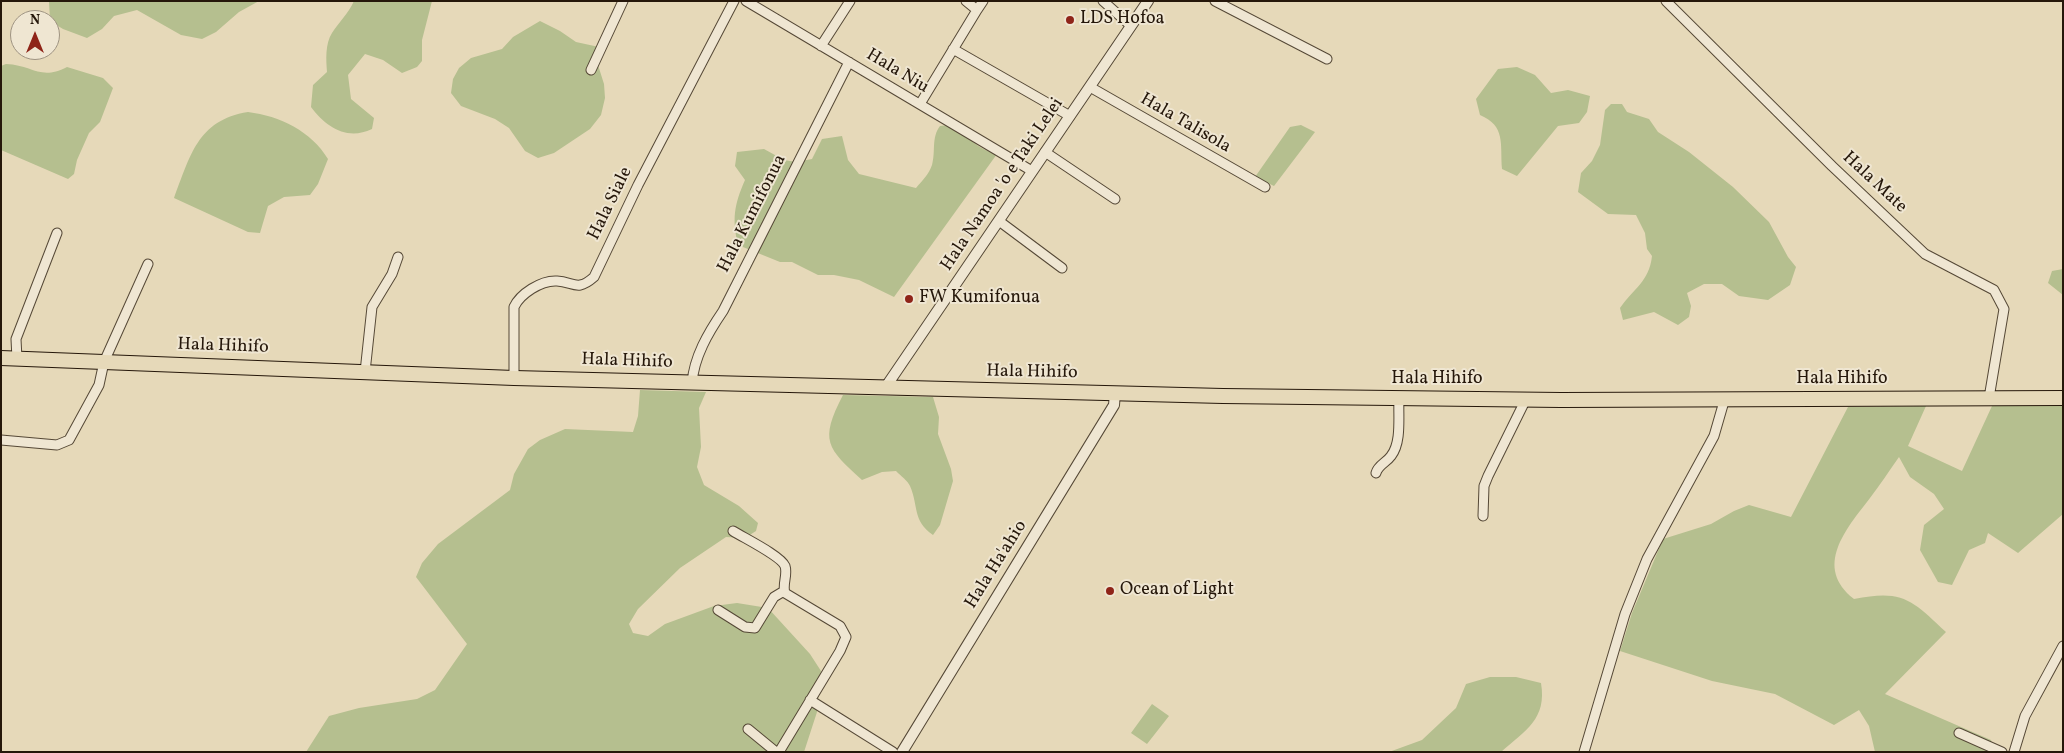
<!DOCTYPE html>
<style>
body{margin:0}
#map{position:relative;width:2064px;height:753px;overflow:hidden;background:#e6d9b9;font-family:Vollkorn,serif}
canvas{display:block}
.frame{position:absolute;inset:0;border:2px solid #25170a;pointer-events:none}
.north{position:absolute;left:10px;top:10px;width:50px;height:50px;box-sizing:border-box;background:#efe6d2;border:1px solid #9e9382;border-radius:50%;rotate:0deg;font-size:14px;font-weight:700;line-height:20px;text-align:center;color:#25170a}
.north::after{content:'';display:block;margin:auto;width:18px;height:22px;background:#8f2418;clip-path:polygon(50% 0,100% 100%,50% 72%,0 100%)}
</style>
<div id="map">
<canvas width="2064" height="753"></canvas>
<div class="frame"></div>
<div class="north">N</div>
</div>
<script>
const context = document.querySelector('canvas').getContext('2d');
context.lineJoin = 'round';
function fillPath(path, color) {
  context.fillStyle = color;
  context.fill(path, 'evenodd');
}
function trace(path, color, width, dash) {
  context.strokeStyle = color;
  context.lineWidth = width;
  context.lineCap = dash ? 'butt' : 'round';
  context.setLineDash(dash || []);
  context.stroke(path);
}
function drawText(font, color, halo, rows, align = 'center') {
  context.font = font + ' Vollkorn,serif';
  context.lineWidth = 4;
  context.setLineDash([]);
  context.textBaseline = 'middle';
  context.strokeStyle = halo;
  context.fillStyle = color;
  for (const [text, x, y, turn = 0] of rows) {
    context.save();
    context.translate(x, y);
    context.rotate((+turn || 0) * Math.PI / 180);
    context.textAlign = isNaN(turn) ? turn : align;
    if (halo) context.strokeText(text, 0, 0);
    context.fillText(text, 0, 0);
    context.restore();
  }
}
fillPath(new Path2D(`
 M49,1h210l-20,11 -23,20 -14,7 -21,-4 -44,-25 -23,6 -12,13 -15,9 -24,-9 -13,-8z
 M354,1h78l-10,39v21l-5,6 -15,6 -19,-13 -18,-6 -17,21 3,24 23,19 -2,11c-25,12 -46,-2 -61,-22l2,-22 14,-13c-1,-12 -2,-28 5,-39 7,-11 16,-19 22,-32z
 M540,21l20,10 16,11 23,5 -1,18 6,19 1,14 -4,17 -11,14 -36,24 -16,5 -13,-7 -16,-23 -14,-9 -34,-13 -10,-13 2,-14 6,-11 12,-10 31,-9 11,-12z
 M6,64c27,1 34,17 61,3l36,11 10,10 -13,34 -11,11 -12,27 -3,14 -6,5 -67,-29v-84z
 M1517,67l18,8 16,18 17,-3 22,6 -3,16 -8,11 -21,3 -41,50 -15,-7c-2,-25 4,-43 -22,-54l-4,-16 22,-30z
 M1611,104h11l5,8 22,7 9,13 31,20 44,35 36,35 19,35 8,10 -6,18 -22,15 -29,-4 -17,-12h-18l-17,9 4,13 -2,11 -11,8 -24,-13 -31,8 -3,-12c14,-20 29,-26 32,-52l-5,-7 -2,-16 -9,-18 -28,-1 -30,-22 3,-19 11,-12 8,-16 5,-35z
 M248,112c32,4 63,19 80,47l-10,25 -8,11 -26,2 -16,9 -8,27 -12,-1 -74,-34c16,-41 23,-78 74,-86z
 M948,125c21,8 24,23 49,29l-103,143 -35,-17 -25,-5h-16l-26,-13h-12l-42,-17c-6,-26 -4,-40 7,-65l-10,-14 2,-14 27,-3 20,11 12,2 16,-3 10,-20 20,-3 6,24 11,14 57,14c6,-7 13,-14 16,-23 4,-14 -1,-27 8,-39z
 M1301,125l14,7 -41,54 -19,-9 35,-50z
 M2063,269v26l-15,-12 4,-12z
 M640,390l66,2 -7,16 2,39 -4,20 7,18 35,21 19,17 -2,8 -11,7 -19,-1 -46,31 -42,41 -9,15 4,9 15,3 17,-12 49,-18 23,-3 31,5 42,46 11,17 -4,41 -13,40h-498l23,-36 30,-8 58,-9 18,-9 32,-46 -51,-67 6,-14 16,-19 72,-54 4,-16 14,-25 12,-9 25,-11 68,3 5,-16z
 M843,395l90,2 6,20 -1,17 13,35 2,12 -13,44 -7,10c-21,-15 -14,-28 -23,-49 -2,-5 -9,-10 -14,-15l-14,1 -20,8c-35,-32 -43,-39 -19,-85z
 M2063,405v109l-45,39 -30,-20 -3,10 -16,7 -17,35 -14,-3 -18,-32 4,-25 20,-16 -10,-15 -24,-17 -11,-20c-10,14 -19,28 -29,41 -24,31 -57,69 -16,101 49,-10 58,1 92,33l-61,62 106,46 4,12h-120l-6,-26 -10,-16 -25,15 -59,-31 -63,-13 -92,-30 12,-38 31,-74 48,-15 23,-13 15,-6 42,12 57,-110 78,-1 -18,40 54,25 30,-65z
 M1490,677h26l25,6c6,36 -15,47 -40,69h-112l33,-12 34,-32 10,-24z
 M1152,704l17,12 -22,28 -16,-11z`), '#b5bf8f');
const minor = new Path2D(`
 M746,1l286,170
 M1103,1l28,25
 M1215,1l112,58
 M1666,1l166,165 93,88 69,36 10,19 -15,89
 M977,10l6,-9
 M821,46l29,-45
 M953,49l117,67
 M591,70l32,-69
 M1090,87l175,100
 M920,104l57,-94 -11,-9
 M1045,152l70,47
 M999,221l63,47
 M17,359l-1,-20 41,-106
 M365,372l7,-65 20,-33 6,-17
 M514,378v-71c6,-13 27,-27 43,-26 17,1 20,11 37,-4l44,-92 96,-184
 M692,383c2,-26 16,-50 31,-72l126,-249
 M1,440l56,5 12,-5 30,-55 5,-23 44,-98
 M1376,473c2,-8 10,-10 15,-17 11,-14 7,-40 8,-57
 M1483,516l1,-30 4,-10 38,-77
 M733,531c11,7 48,25 52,35 3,9 -3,18 0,27l55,33 6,11 -6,14 -61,101
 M718,610l27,17 10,1 19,-31 10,-6
 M810,700l83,52
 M748,729l28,23
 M1959,733l43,19
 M1584,752l41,-138 22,-55 67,-123 11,-38
 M2014,752l11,-36 38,-70`);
const tertiary = new Path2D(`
 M885,388l263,-387
 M902,752l212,-347 1,-12`);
const primary = new Path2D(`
 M1,358l513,20 709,18 338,4 502,-2`);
trace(minor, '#554836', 11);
trace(tertiary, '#554836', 12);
trace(primary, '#25170a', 16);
trace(minor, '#efe6d2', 9);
trace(tertiary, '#efe6d2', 10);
trace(primary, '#e6d9b9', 14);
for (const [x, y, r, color] of [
 [1070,20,5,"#8f2418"],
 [909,299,5,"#8f2418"],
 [1110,591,5,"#8f2418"]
]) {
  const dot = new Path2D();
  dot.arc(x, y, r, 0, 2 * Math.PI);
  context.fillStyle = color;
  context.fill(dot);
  trace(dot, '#efe6d2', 2);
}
drawText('18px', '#25170a', '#efe6d2', [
 ["LDS Hofoa",1080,20],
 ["FW Kumifonua",919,299],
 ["Ocean of Light",1120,591]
], 'left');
drawText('18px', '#25170a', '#efe6d2', [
 ["Hala Niu",897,72,31],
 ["Hala Talisola",1185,124,30],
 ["Hala Mate",1874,183,43],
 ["Hala Namoa 'o e Taki Lelei",1003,185,-56],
 ["Hala Siale",611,204,-64],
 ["Hala Kumifonua",753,214,-63],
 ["Hala Hihifo",223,347,2],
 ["Hala Hihifo",627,362,2],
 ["Hala Hihifo",1032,373,1],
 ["Hala Hihifo",1437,380],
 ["Hala Hihifo",1842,380],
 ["Hala Ha'ahio",997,565,-58]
]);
</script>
